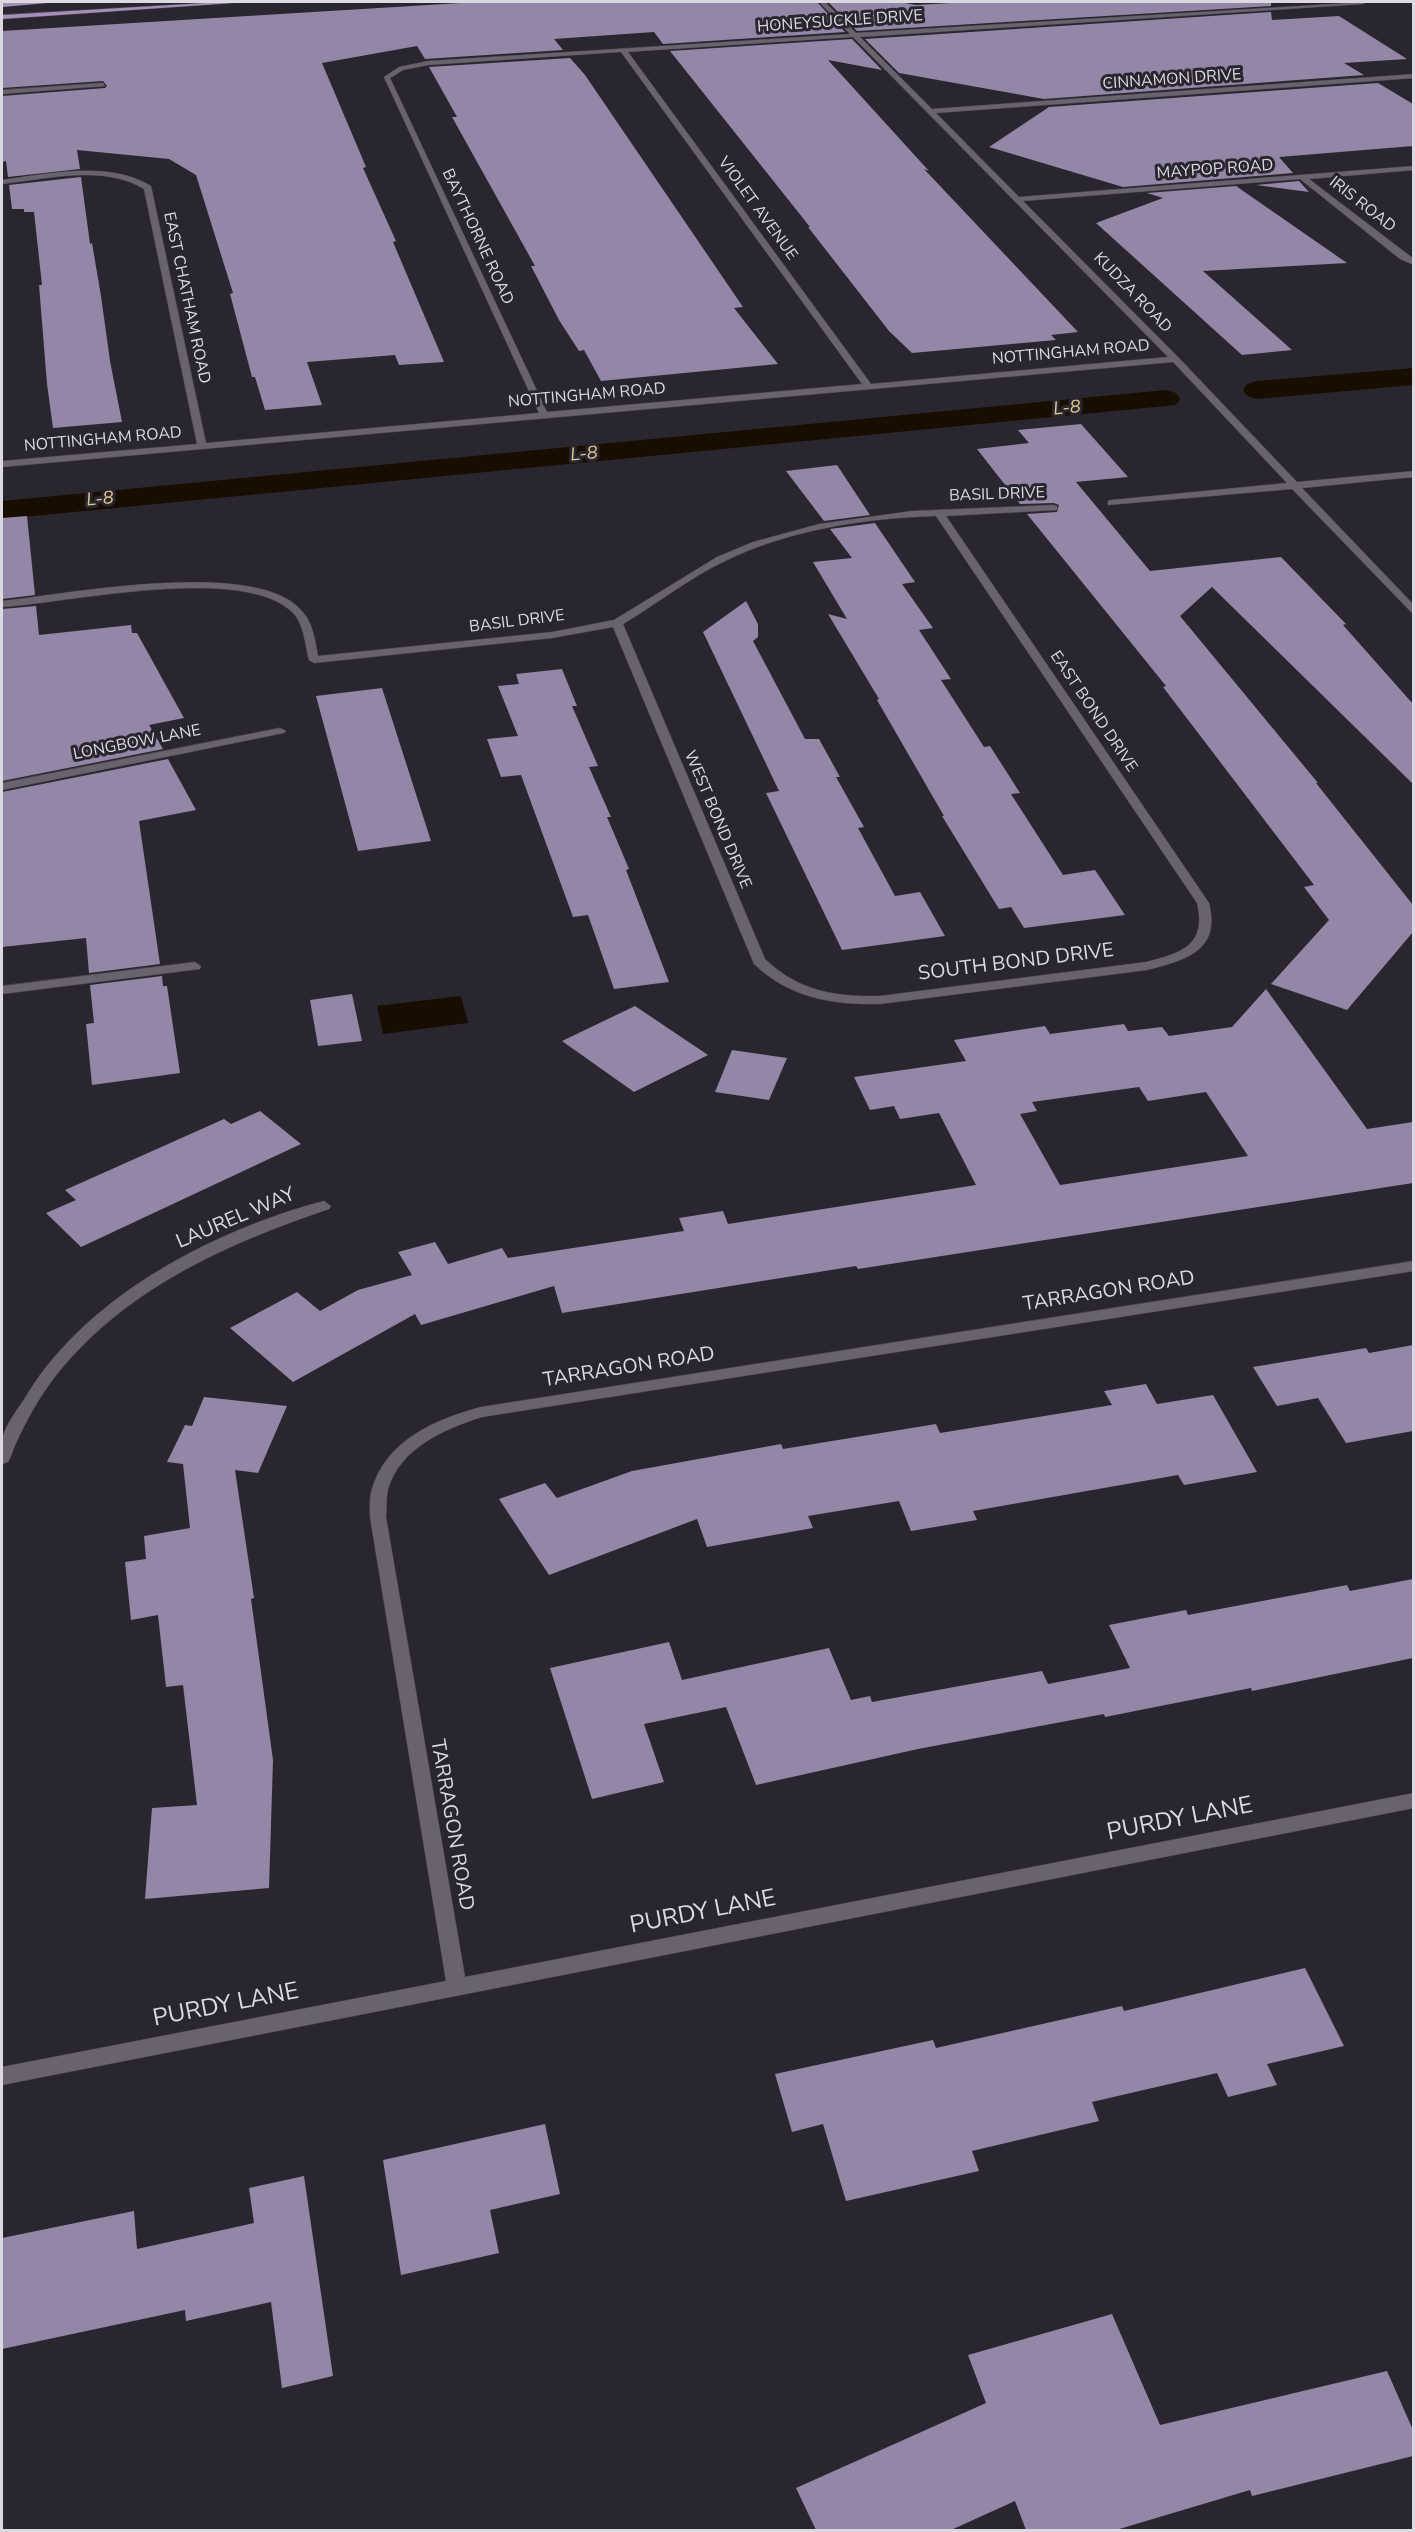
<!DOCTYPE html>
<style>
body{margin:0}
#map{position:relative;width:1415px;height:2532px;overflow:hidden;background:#2a262f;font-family:"Nunito Sans",sans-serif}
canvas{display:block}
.frame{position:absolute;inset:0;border:3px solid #dcdae0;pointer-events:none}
</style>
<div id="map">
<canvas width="1415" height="2532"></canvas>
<div class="frame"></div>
</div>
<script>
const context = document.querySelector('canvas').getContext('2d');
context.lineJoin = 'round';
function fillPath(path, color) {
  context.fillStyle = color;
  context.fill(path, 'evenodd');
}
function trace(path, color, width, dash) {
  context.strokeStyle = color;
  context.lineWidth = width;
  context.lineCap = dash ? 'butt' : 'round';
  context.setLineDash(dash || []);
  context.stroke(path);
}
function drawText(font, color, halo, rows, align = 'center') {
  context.font = font + ' "Nunito Sans",sans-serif';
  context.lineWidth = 6;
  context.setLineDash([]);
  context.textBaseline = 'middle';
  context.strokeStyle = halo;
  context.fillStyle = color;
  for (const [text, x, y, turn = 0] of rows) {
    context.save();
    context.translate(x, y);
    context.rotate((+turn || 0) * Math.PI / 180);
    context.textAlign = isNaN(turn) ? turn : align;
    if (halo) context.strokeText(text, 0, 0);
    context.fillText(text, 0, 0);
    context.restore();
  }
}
fillPath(new Path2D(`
 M461,996l7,27 -85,11 -6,-28z`), '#170e00');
fillPath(new Path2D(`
 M1414,368v17l-157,14 -10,-3 -4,-6 4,-6 10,-3z
 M1166,390l10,3 4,6 -4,6 -1174,114v-18z`), '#170e00');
fillPath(new Path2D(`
 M477,2h340l28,30 -182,12 -9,-12 -100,7 9,11 -138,9 -8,-13 -95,17 44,104 -3,1 33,73 -3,1 51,120 -45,3 -4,-10 -88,7 15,43 -57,5 -10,-33h-3l-22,-83 3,-1 -37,-118 -27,-16 -92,-9 3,19 -72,8 -2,-16 -4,1v-66l103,-8 2,-2 -4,-5 -101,7v-57z
 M828,2h71l17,3 52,-3h303v4l-414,25z
 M1271,12l1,8 67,-4 68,43 -63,4 20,12 -320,24 -145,-26 -34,-34z
 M852,39l30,31 -54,-10 101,111 -5,-2 154,163 -27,3 5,5 -144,13 -23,-22 -81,-104h2l-140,-176z
 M570,58l15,17 158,232 -9,1 44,56 -177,17 -17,-31 -5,1 -20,-31 -28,-54h4l-83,-149h5l-28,-50z
 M1378,83l35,21v42l-134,11 14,16 -170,14 -134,-40 60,-40z
 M81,177l9,67 2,-1 9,53 9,65 12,61 -69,6 -6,-44 -8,-99h3l-8,-73h-10v-3h-12l-3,-24z
 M1299,181l10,11 -53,-7z
 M1236,186l111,77 -144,8 89,79 -50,5 -146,-132 67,-25 -16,-5z
 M1081,424l47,53 -52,5 74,89 131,-14 65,67 -3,1 70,79v80l-201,-197 -32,29 138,167h-2l97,122v27l-66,78 -76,-26 58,-64 -25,-33 10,-2 -151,-198 3,-1 -139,-172 30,-2 2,-7 -5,-2 -34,1 -43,-55 52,-6 -11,-13z
 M837,465l33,50 -46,6 -38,-50z
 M27,516l8,79 -33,4v-81z
 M875,523l40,59 -13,2 31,44 -14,2 32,49 -10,1 43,67 6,-1 30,47 -9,1 52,81 32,-5 30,45 -101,13 -13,-21 -12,2 -57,-93h2l-67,-116 2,-1 -51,-85 19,5 -34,-57 39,-4 -22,-29z
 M746,601l12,23v13l-5,4 52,98h14l21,38h-4l28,50 -6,1 37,68 25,-4 25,44 -103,14 -76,-157 13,-2 -76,-159z
 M36,606l3,29 92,-10 1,8h5l47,85 -35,7 14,24 -161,32v-172z
 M562,669l15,37h-5l26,60 -9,1 22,50h-4l22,52 -3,1 43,112 -55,7 -26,-74 -15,2 -52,-142 -20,2 -14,-38 31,-3 -20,-50 21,-2 -3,-10z
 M382,688l49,153 -73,10 -42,-155z
 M168,759l28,51 -57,11 21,143 -71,9 -3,-35 -84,9v-155z
 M162,976l1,10h4l13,87 -88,12 -6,-61 8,-1 -4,-38z
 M1266,989l101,140 46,-7v61l-555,86 -2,-3 -294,47 -8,-27 -133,39 -6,-11 -122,68 -63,-54 67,-36 23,19 38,-21 54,-15 -14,-23 37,-10 13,22 54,-16 6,10 176,-27 -5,-13 44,-7 5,13 248,-39 -37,-72 -39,6 -6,-13 -24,4 -16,-33 112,-16 -12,-21 91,-14 5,8 74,-10 4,7 34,-4 7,9 63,-9zM1139,1087l9,14 58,-9 42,64 -188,29 -40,-71 17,-3 -5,-9z
 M352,994l10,47 -44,5 -8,-46z
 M635,1006l73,49 -74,37 -72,-51z
 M732,1050l55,8 -18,42 -54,-8z
 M260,1111l41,33 -220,103 -35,-34 30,-13 -11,-10 159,-71 7,5z
 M1413,1345v86l-67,12 -28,-45 -41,8 -24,-39 113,-19 3,5z
 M1146,1384l11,20 56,-9 44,77 -73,13 -6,-10 -205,36 4,9 -66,11 -12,-30 -91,15 5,12 -106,19 -10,-28 -148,56 -50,-76 46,-16 12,15 75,-27 149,-27 2,5 153,-25 4,9 172,-28 -8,-14z
 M204,1397l83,9 -29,67 -23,-3 19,128 -3,1 22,161 -4,128 -124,11 7,-91 45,-3 -14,-120 -17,2 -8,-72 -27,5 -6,-58 21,-3 -2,-23 46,-8 -7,-64 -16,-2 18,-37 7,1z
 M1413,1579v79l-161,33 -1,-3 -146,29 -1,-3 -186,35 -162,36 -30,-78 -82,17 20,58 -72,17 -42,-131 119,-26 13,38 147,-32 22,52 19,-4 2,6 170,-31 6,13 82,-16 -21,-43 77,-15 2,5 159,-30 3,6z
 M1305,1968l39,78 -77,18 10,21 -49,12 -11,-24 -125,29 7,19 -127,30 7,20 -133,30 -23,-77 -31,8 -17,-58 158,-34 3,8 186,-42 2,5z
 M545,2124l15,70 -70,16 9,43 -98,22 -18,-115z
 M304,2176l29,200 -51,12 -11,-86 -85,19 -1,-11 -183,39v-111l132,-27 3,38 117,-26 -5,-35z
 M1112,2314l48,111 227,-54 26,59v26l-161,40 -2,-6 -134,40h-90l-11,-29 -64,29h-135l-20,-42 190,-85 -18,-48z`), '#9486a6');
const minor = new Path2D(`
 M819,2h6l31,31 510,-31 -3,2 -503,33 72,72 482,-35v4l-478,35 83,84 395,-31v4l-105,9 105,80v6l-14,-6 -100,-80 -277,22 155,156 119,125 117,-11v6l-112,11 112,117v10l-122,-126 -184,16v-4l3,-1 176,-17 -114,-121 -1171,105v-6l195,-17 -53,-255c-40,-25 -98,-10 -142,-5v-4c46,-6 106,-20 149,6l55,257 333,-30 -155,-336 15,-10 29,-6 422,-27zM853,37l315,320 -297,27 -243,-332zM621,52l241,332 -315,28 -157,-334 13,-8 25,-5z
 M103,83l2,3 -103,8v-4z
 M1054,505l3,1v4l-111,6 263,387c12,48 -23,57 -62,67l-267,34c-48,1 -90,-6 -126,-40l-141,-337 -61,11 -238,25 -5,-3c-4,-15 -5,-36 -16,-47 -49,-50 -225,-10 -291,-6v-6c66,-7 253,-43 299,9 12,12 14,30 17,46l234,-24 62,-12 103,-63 36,-15 66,-18 93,-13zM936,516l261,387c10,42 -15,50 -51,59l-266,34c-45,1 -82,-5 -115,-37l-142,-335c34,-20 66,-46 102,-63 63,-31 141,-43 211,-45z
 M280,728l6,3 -2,2 -282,57v-7z
 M195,962l6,4 -1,3 -198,25v-8z
 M324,1201l7,5 -2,3c-106,36 -209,82 -278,173 -13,18 -25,39 -34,59 -4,7 -5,15 -9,21l-6,2c0,-8 -1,-16 0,-23 2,-16 18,-34 26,-48 61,-98 186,-163 296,-192z
 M1414,1261v10l-932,146c-37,12 -81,30 -94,72 -2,9 -1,19 -2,28l79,460 949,-184v15l-1412,277v-18l444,-86 -76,-464c0,-9 -1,-19 2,-28 14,-49 64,-70 109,-82z`);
const major = new Path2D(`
 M30,2h27l-55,5v-4z
 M222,2h25l-245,17v-4z`);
trace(minor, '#47444b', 1);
trace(major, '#47444b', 1);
fillPath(minor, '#68636e');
fillPath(major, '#a38fba');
drawText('16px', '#dcdae0', '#2a262f', [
 ["HONEYSUCKLE DRIVE",840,22,-4],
 ["CINNAMON DRIVE",1172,80,-4],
 ["MAYPOP ROAD",1215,170,-4],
 ["IRIS ROAD",1362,205,38],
 ["VIOLET AVENUE",757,209,54],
 ["BAYTHORNE ROAD",477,237,65],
 ["KUDZA ROAD",1132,293,46],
 ["EAST CHATHAM ROAD",186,298,78],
 ["NOTTINGHAM ROAD",1071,353,-5],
 ["NOTTINGHAM ROAD",587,396,-5],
 ["NOTTINGHAM ROAD",103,440,-5],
 ["BASIL DRIVE",997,495,-2],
 ["BASIL DRIVE",517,622,-7],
 ["EAST BOND DRIVE",1093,712,56],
 ["LONGBOW LANE",137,743,-11],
 ["WEST BOND DRIVE",717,820,67]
]);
drawText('italic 18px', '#e1c88d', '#2a262f', [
 ["L-8",1067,409,-5],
 ["L-8",584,455,-5],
 ["L-8",100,500,-5]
]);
drawText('20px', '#dcdae0', '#2a262f', [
 ["SOUTH BOND DRIVE",1016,963,-7],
 ["LAUREL WAY",236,1219,-23],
 ["TARRAGON ROAD",1109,1292,-9],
 ["TARRAGON ROAD",629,1368,-9],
 ["TARRAGON ROAD",451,1825,80]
]);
drawText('24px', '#dcdae0', '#2a262f', [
 ["PURDY LANE",1180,1820,-11],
 ["PURDY LANE",703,1913,-11],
 ["PURDY LANE",226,2006,-11]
]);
</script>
